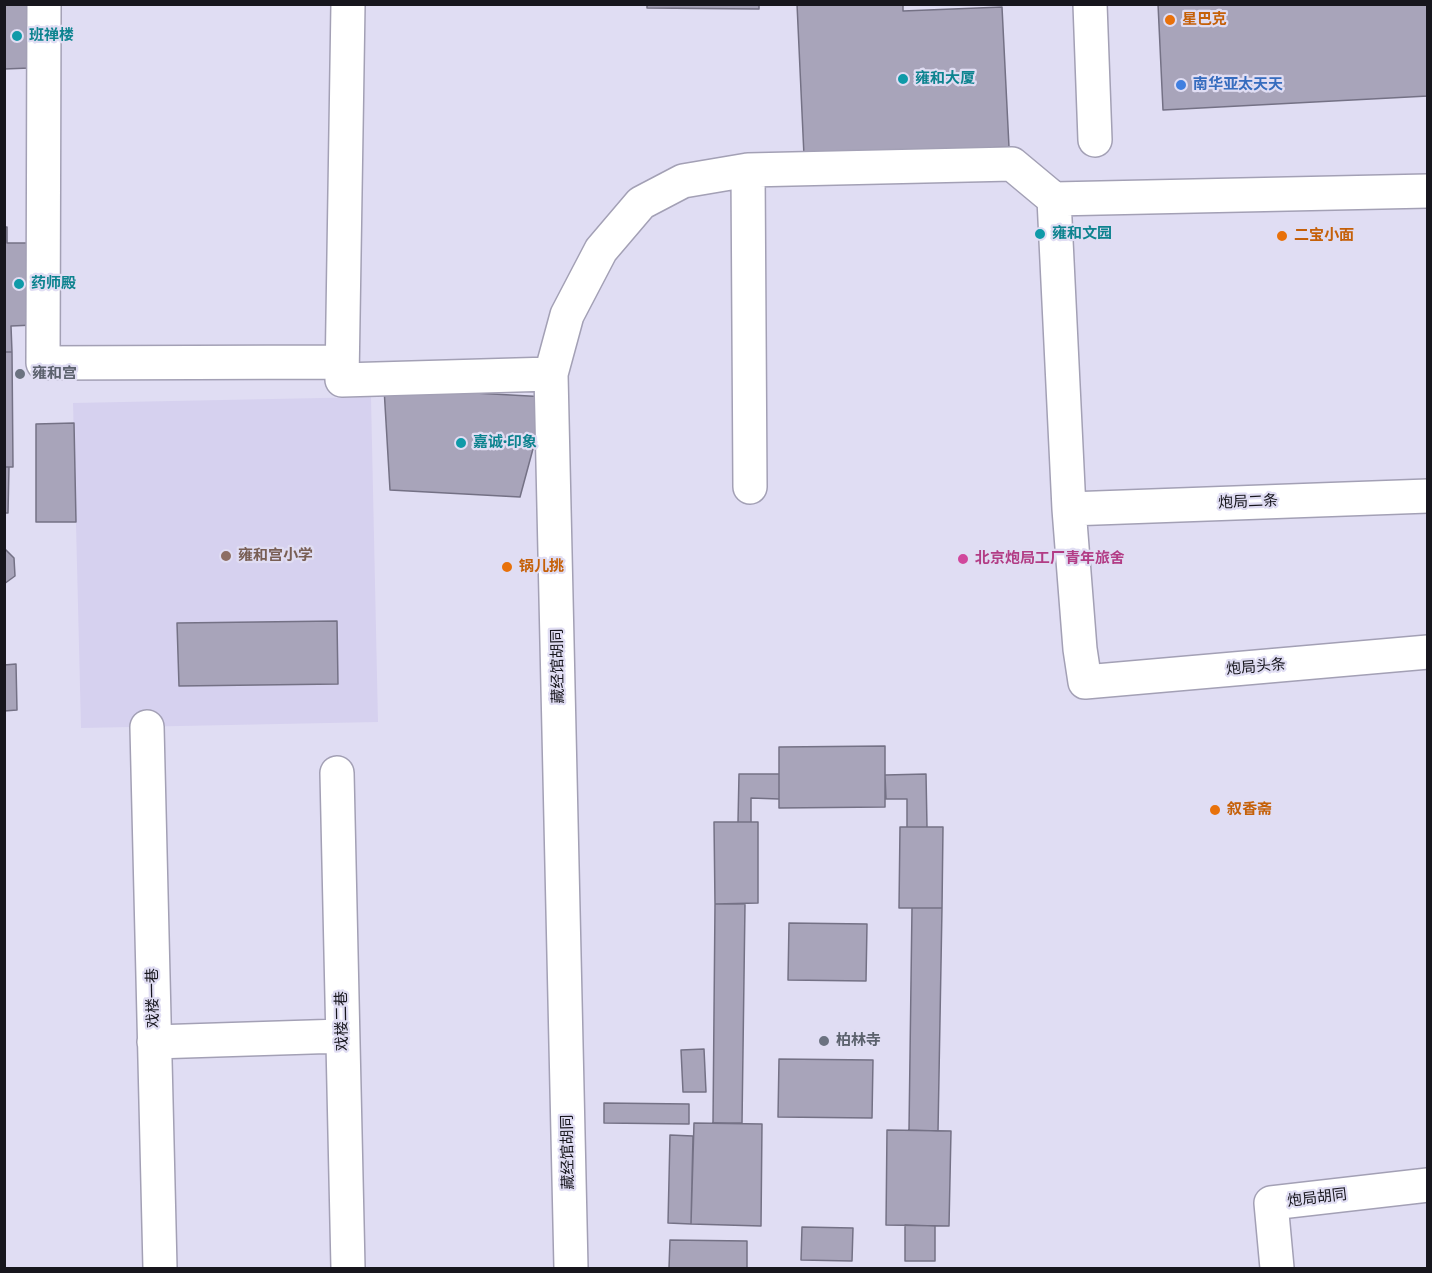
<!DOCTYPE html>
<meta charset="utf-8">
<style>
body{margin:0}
#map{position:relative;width:1432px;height:1273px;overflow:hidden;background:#e0ddf3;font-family:"Work Sans",sans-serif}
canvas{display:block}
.frame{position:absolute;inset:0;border:6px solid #17161d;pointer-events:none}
</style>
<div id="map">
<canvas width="1432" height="1273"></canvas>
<div class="frame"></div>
</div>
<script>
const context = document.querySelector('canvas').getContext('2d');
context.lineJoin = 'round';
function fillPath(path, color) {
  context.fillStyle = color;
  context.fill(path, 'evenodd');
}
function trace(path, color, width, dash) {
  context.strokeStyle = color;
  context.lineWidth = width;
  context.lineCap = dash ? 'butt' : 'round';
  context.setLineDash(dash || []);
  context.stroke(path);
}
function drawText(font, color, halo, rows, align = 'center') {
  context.font = font + ' "Work Sans","Noto Sans SC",sans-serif';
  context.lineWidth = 4.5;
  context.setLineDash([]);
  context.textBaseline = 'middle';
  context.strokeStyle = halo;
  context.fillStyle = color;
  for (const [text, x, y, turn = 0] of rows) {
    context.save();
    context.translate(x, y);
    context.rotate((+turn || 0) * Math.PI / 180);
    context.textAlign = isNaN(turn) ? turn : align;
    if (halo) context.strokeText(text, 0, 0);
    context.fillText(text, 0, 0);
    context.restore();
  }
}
fillPath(new Path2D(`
 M371,397l7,325 -297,6 -8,-325z`), '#d6d1ef');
const building = new Path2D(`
 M4,4h25l1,64 -26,1z
 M647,4h112v5l-112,-1z
 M797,4h106v7l99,-4 7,140 -205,9z
 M1158,4h270v92l-265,14z
 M4,227h3v16h26l1,82 -23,1 1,26h-8z
 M4,352h8l1,115h-9z
 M384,388l163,9 -27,100 -130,-7z
 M74,423l2,99h-40v-98z
 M4,467h5l-1,46h-4z
 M4,548l10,10 1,18 -11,8z
 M337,621l1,63 -159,2 -2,-63z
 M16,664l1,46 -13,1v-46z
 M885,746v61l-106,1v-61z
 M739,774h40v25l-28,-1v24h-13z
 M926,774l1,53h-20v-28h-21l-1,-24z
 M714,822h44v81l-43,1z
 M900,827h43l-1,81h-43z
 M715,904h30l-3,219h-29z
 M912,908h30l-4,223 -29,-1z
 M789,923l78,1 -1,57 -78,-1z
 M704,1049l2,43h-23l-2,-42z
 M779,1059l94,1 -1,58 -94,-1z
 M604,1103l85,1v20l-85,-1z
 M694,1123l68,1 -1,102 -70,-2z
 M887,1130l64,1 -2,95 -63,-1z
 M670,1135l23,1 -2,88 -23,-1z
 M905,1225l30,1v35h-30z
 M802,1227l51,1 -1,33 -51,-1z
 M670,1240l77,1v27h-78z`);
fillPath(building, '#a8a4ba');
trace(building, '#747185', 1.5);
const minor = new Path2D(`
 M44,4l-1,359 299,-1
 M348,4l-6,376 209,-6
 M1090,4l5,136
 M748,170l2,317
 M1054,199l15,310 11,140 5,33 343,-30
 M1069,509l359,-13
 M147,727l13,541
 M337,773l11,495
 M154,1042l188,-6
 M571,1268l-20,-894 16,-59 34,-65 40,-47 42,-22 65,-11 264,-6 42,35 374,-8
 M1277,1268l-6,-65 157,-18`);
trace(minor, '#a3a0b5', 36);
trace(minor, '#fff', 33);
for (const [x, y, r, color] of [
 [1170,20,6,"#e8710a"],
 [17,36,6,"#0f9aa8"],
 [903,79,6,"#0f9aa8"],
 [1181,85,6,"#3f7fe0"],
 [1040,234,6,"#0f9aa8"],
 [1282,236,6,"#e8710a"],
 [19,284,6,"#0f9aa8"],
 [20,374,6,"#6b7280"],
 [461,443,6,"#0f9aa8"],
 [226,556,6,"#8d6e63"],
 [963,559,6,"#d1479c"],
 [507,567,6,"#e8710a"],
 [1215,810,6,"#e8710a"],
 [824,1041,6,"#6b7280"]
]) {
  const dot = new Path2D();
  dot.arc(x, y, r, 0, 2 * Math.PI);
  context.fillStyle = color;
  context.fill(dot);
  trace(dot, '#e0ddf3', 2);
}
drawText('bold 15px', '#c56008', '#e0ddf3', [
 ["星巴克",1182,20],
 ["二宝小面",1294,236],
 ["锅儿挑",519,567],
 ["叙香斋",1227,810]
], 'left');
drawText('bold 15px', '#0d838f', '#e0ddf3', [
 ["班禅楼",29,36],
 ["雍和大厦",915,79],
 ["雍和文园",1052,234],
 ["药师殿",31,284],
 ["嘉诚·印象",473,443]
], 'left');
drawText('bold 15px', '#366cbe', '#e0ddf3', [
 ["南华亚太天天",1193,85]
], 'left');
drawText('bold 15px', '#5b616d', '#e0ddf3', [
 ["雍和宫",32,374],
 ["柏林寺",836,1041]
], 'left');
drawText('15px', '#17161d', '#e0ddf3', [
 ["炮局二条",1248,502,-2],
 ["藏经馆胡同",558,666,-91],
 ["炮局头条",1256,667,-5],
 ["戏楼一巷",153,998,-91],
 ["戏楼二巷",342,1021,-91],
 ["藏经馆胡同",568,1152,-91],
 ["炮局胡同",1317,1198,-7]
]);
drawText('bold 15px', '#785e54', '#e0ddf3', [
 ["雍和宫小学",238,556]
], 'left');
drawText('bold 15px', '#b23c85', '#e0ddf3', [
 ["北京炮局工厂青年旅舍",975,559]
], 'left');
</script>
